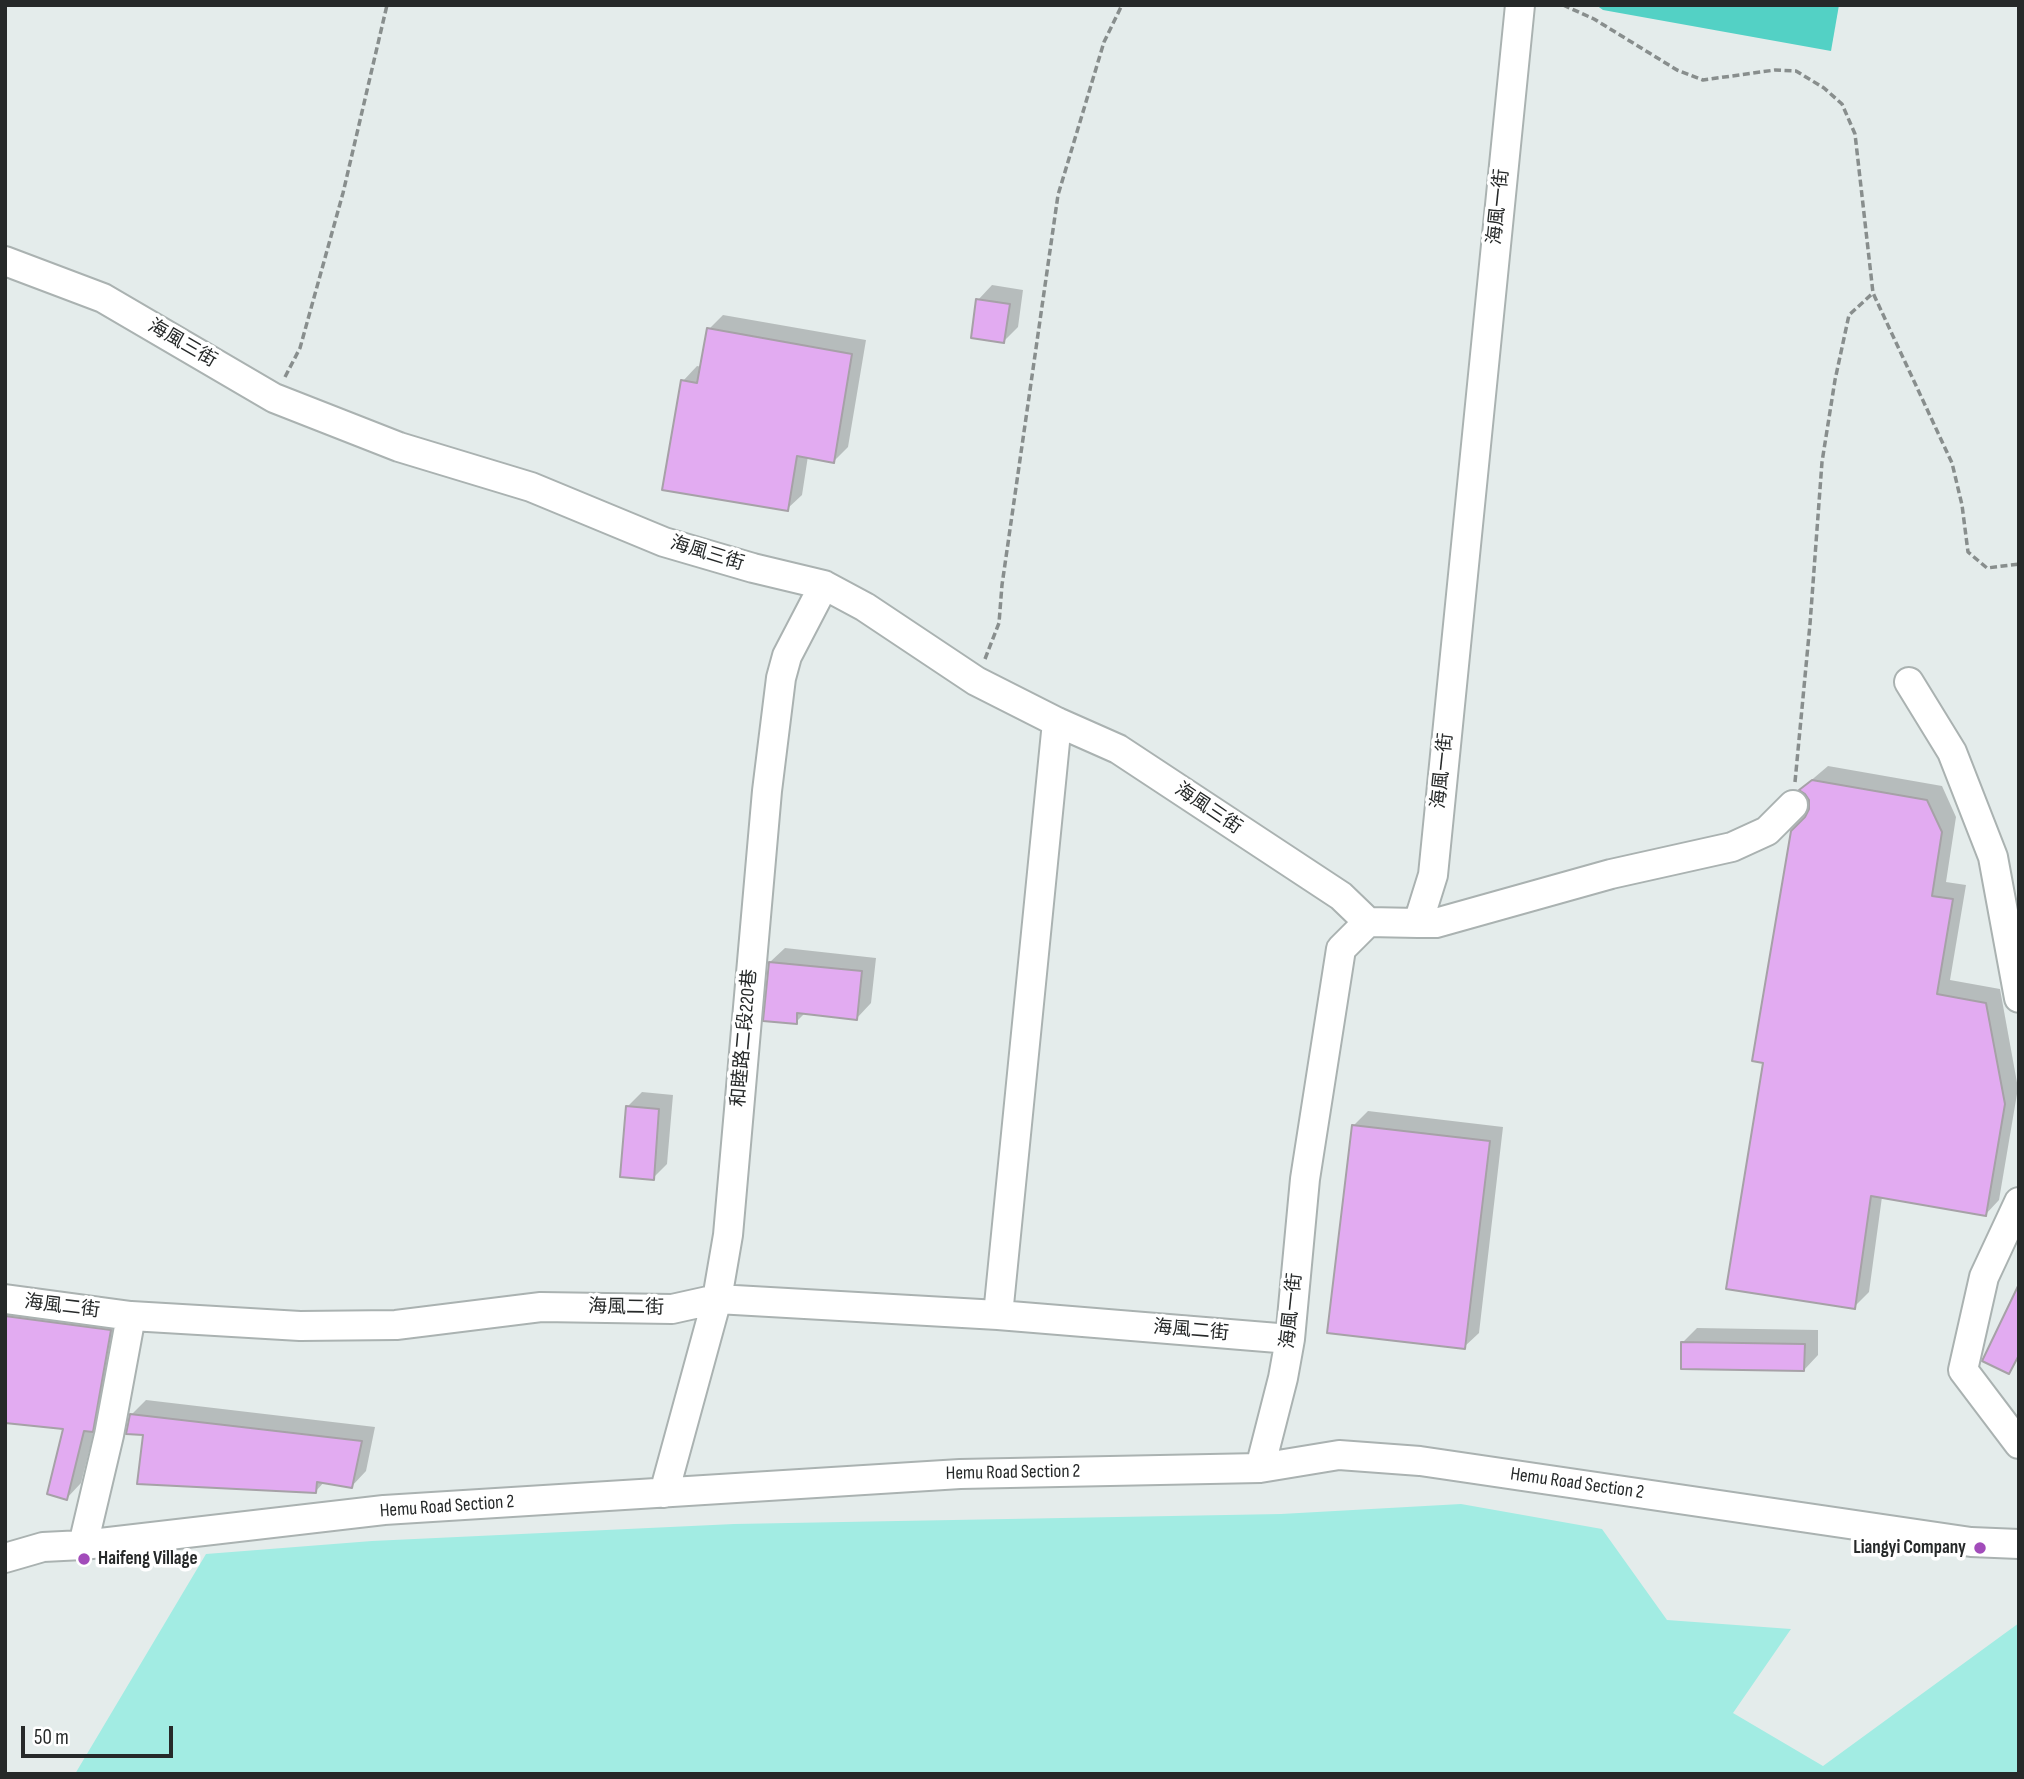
<!DOCTYPE html>
<meta charset="utf-8">
<style>
body{margin:0}
#map{position:relative;width:2024px;height:1779px;overflow:hidden;background:#e4eceb;font-family:"Sofia Sans Condensed",sans-serif}
canvas{display:block}
.frame{position:absolute;inset:0;border:7px solid #262929;pointer-events:none}
.scale{position:absolute;left:21px;top:1726px;width:152px;height:32px;box-sizing:border-box;border:4px solid #262929;border-top:0;padding-left:9px;font-size:21px;line-height:24px;white-space:nowrap;color:#262929;-webkit-text-stroke:5px #fff;paint-order:stroke}
</style>
<div id="map">
<canvas width="2024" height="1779"></canvas>
<div class="frame"></div>
<div class="scale">50 m</div>
</div>
<script>
const context = document.querySelector('canvas').getContext('2d');
context.lineJoin = 'round';
function fillPath(path, color) {
  context.fillStyle = color;
  context.fill(path, 'evenodd');
}
function trace(path, color, width, dash) {
  context.strokeStyle = color;
  context.lineWidth = width;
  context.lineCap = dash ? 'butt' : 'round';
  context.setLineDash(dash || []);
  context.stroke(path);
}
function drawText(font, color, halo, rows, align = 'center') {
  context.font = font + ' "Sofia Sans Condensed","Noto Sans TC",sans-serif';
  context.lineWidth = 7;
  context.setLineDash([]);
  context.textBaseline = 'middle';
  context.strokeStyle = halo;
  context.fillStyle = color;
  for (const [text, x, y, turn = 0] of rows) {
    context.save();
    context.translate(x, y);
    context.rotate((+turn || 0) * Math.PI / 180);
    context.textAlign = isNaN(turn) ? turn : align;
    if (halo) context.strokeText(text, 0, 0);
    context.fillText(text, 0, 0);
    context.restore();
  }
}
fillPath(new Path2D(`
 M1461,1504l141,25 65,91 124,9 -58,84 90,53 196,-143v151h-1944l131,-220 166,-13 362,-17 547,-10z`), '#a2ece3');
fillPath(new Path2D(`
 M1596,5h243l-8,46 -228,-41z`), '#53d1c5');
fillPath(new Path2D(`
 M992,285l31,5 -5,37 -14,14 -26,-41z
 M723,315l143,25 -18,107 -14,14 -26,-5 -6,39 -15,14 -104,-128 14,-15 5,1 7,-38z
 M1828,766l114,20 14,31 -10,65 20,3 -16,95 50,9 18,99 -19,112 -14,15 -103,-18 -13,95 -15,15 -48,-489 5,-9v-9l-10,-11z
 M785,948l91,10 -5,45 -14,15 -51,-6 -10,10 -26,-60z
 M642,1092l31,3 -6,69 -14,14 -26,-71z
 M1368,1111l135,16 -24,206 -15,14 -110,-222z
 M5,1299l120,17 -19,100 -11,12 -14,55 -14,15 -2,-70 -60,-7z
 M1697,1328l121,2v25l-14,15 -121,-28z
 M146,1400l229,27 -9,44 -14,15 -27,-5 -9,10 -171,-57 -14,-19z`), '#0003');
const building = new Path2D(`
 M976,299l34,5 -6,39 -33,-5z
 M707,328l145,26 -18,109 -37,-7 -9,55 -126,-21 19,-110 16,3z
 M1812,780l115,20 15,32 -10,64 21,3 -16,95 49,9 19,101 -19,112 -115,-20 -16,113 -129,-20 37,-226 -11,-2 39,-230 14,-14 4,-8v-9l-4,-6 -6,-4z
 M769,962l93,9 -5,49 -60,-7v11l-34,-3z
 M626,1106l33,3 -5,71 -34,-3z
 M1352,1125l138,16 -25,208 -138,-16z
 M2019,1284v71l-10,19 -27,-13z
 M5,1316l106,14 -18,102 -9,-1 -17,69 -20,-6 16,-65 -58,-6z
 M1681,1342l124,2 -1,27 -123,-2z
 M130,1414l232,27 -10,47 -35,-6 -1,11 -179,-9 6,-49 -17,-1z`);
fillPath(building, '#e2abf1');
trace(building, '#a6a1a7', 2);
const minor = new Path2D(`
 M5,261l98,37 171,100 125,49 132,40 133,55 89,26 71,17 41,22 111,74 81,41 61,27 223,147 27,26
 M1909,682l43,70 41,105 26,141
 M1418,923h18l175,-49 121,-27 35,-16 26,-26
 M2019,1202l-35,75 -21,93 56,74
 M5,1299l126,17 169,10 96,-1 145,-18 131,2 45,-10 281,16 292,24
 M998,1315l59,-593
 M1260,1468l23,-90 7,-39 15,-160 36,-230 27,-27 50,1 15,-48 87,-870
 M664,1493l53,-194 11,-64 39,-444 14,-113 6,-22 37,-71
 M83,1545l26,-110 22,-119
 M5,1558l38,-11 40,-2 301,-35 576,-36 300,-6 79,-13 81,6 551,81 48,2`);
trace(minor, '#aab2b1', 32);
trace(new Path2D(`
 M1563,5l31,14 83,51 26,10 72,-10 21,1 28,17 18,16 13,30 18,159 79,170 10,42 6,47 19,16 32,-4
 M285,377l15,-29 43,-155 44,-188
 M985,659l14,-36 3,-38 56,-390 46,-153 18,-37
 M1795,782l15,-158 12,-162 13,-82 14,-65 24,-22`), '#888e8d', 3.5, [7, 3.5]);
trace(minor, '#fff', 28);
for (const [x, y, r, color] of [
 [1980,1548,7,"#a24cba"],
 [84,1559,7,"#a24cba"]
]) {
  const dot = new Path2D();
  dot.arc(x, y, r, 0, 2 * Math.PI);
  context.fillStyle = color;
  context.fill(dot);
  trace(dot, '#fff', 2.5);
}
drawText('19px', '#262929', '#fff', [
 ["海風一街",1499,207,-84],
 ["海風三街",182,344,30],
 ["海風三街",707,554,17],
 ["海風一街",1443,771,-84],
 ["海風三街",1208,809,34],
 ["和睦路二段220巷",745,1038,-85],
 ["海風二街",62,1307,7],
 ["海風二街",626,1308,1],
 ["海風一街",1292,1311,-84],
 ["海風二街",1191,1331,5],
 ["Hemu Road Section 2",1013,1473,-1],
 ["Hemu Road Section 2",1577,1484,8],
 ["Hemu Road Section 2",447,1507,-4]
]);
drawText('bold 19px', '#262929', '#fff', [
 ["Liangyi Company",1966,1548],
 ["Haifeng Village",98,1559,"left"]
], 'right');
</script>
